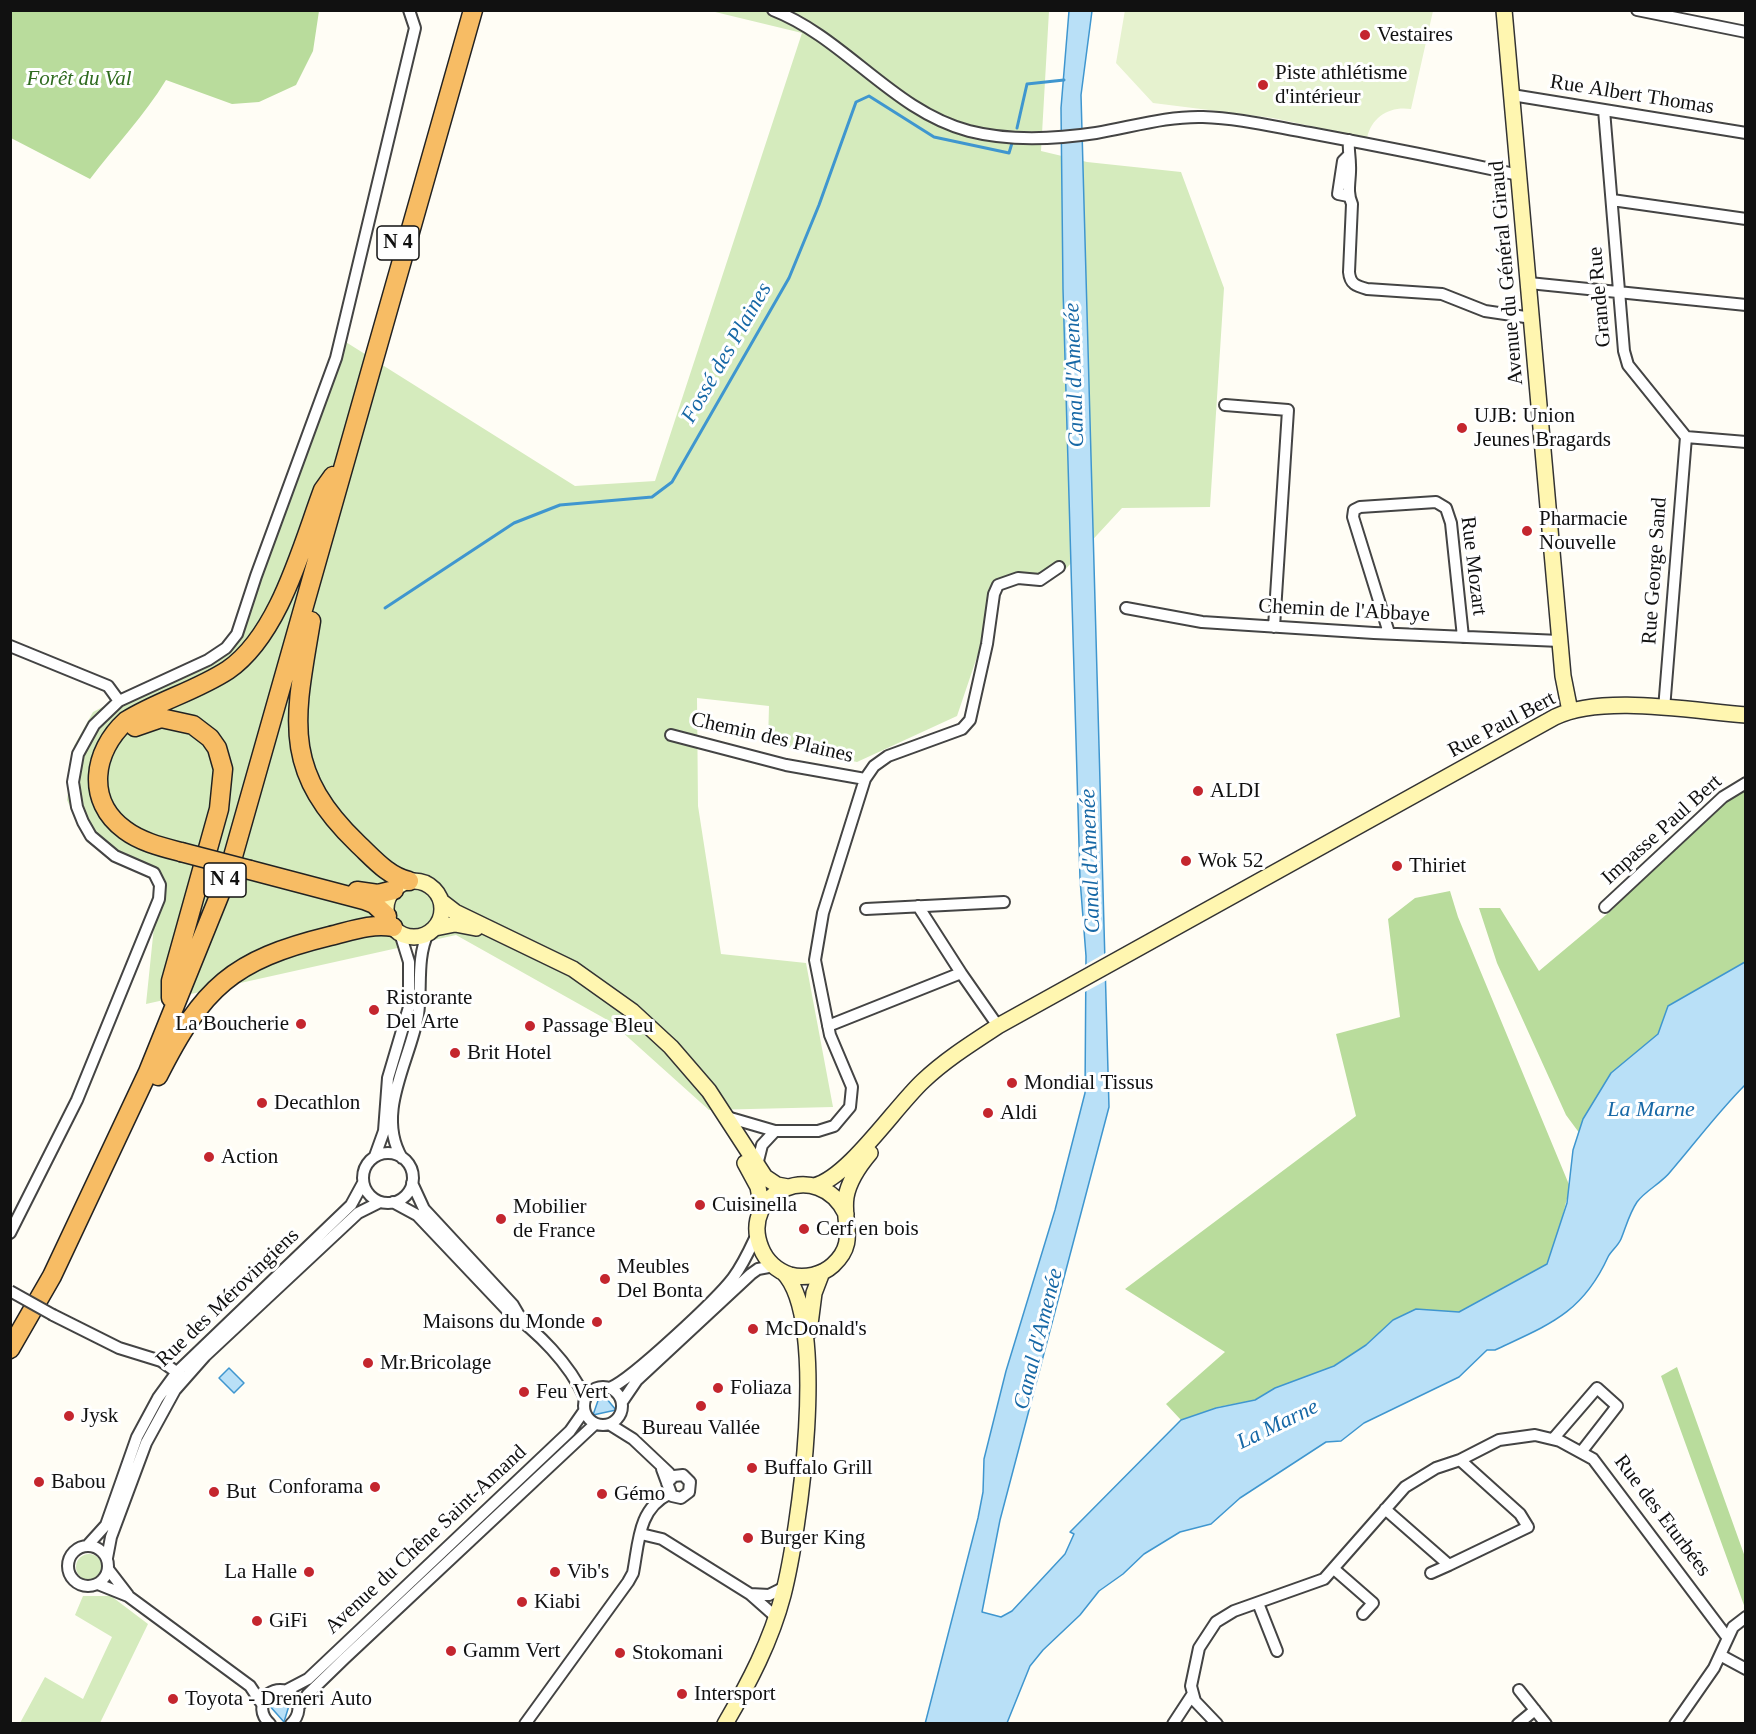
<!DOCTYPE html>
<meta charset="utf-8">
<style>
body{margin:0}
#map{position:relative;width:1756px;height:1734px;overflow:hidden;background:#fffdf5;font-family:Georgia,serif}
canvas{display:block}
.frame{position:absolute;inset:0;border:12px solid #111;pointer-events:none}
</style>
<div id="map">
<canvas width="1756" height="1734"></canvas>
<div class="frame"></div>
</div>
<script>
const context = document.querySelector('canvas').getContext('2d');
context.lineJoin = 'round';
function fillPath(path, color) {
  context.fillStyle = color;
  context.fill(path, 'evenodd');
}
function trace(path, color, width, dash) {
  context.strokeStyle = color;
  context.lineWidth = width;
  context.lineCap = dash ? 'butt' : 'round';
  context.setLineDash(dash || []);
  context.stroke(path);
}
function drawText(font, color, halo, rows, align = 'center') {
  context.font = font + ' Georgia,serif';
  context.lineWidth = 6;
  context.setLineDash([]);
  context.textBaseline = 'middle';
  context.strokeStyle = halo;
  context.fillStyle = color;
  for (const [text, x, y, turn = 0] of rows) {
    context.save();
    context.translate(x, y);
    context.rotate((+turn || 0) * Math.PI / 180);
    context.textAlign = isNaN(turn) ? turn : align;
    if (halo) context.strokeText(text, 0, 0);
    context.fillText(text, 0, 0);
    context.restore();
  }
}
fillPath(new Path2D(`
 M711,11h338l-8,140 46,11 94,10 43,116 -14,219 -88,1 -61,66 -59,9 -45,133 -100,46 -89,-19 1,-37 -72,-8 1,108 23,148 85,9 27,144 -124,3 -98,-88 -155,-87 -310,69 13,-126 -48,-20 -24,-16 -20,-42 7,-54 19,-34 133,-68 115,-305 234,147 80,-5 147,-448z
 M76 1567a13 13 0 1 1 26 0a13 13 0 1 1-26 0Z
 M83,1596h28l37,28 -48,99h-80l25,-46 38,22 29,-62 -37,-22z`), '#d5ebbd');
fillPath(new Path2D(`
 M10,11l1,-1 308,1 -6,40 -17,34 -37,17 -27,2 -66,-24c-21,35 -51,66 -76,99l-79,-41z
 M1745,788v174l-77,44 -10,28 -46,40 -11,15 -21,45 -14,-19 -69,-152 -18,-55h21l39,63 74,-62 15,-18 83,-80z
 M1450,891l8,26 112,270 -13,50 -10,27 -88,48 -43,-3 -23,11 -27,25 -32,21 -59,22 -20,12 -37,7 -37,13 -15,-16 59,-52 -100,-63 231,-173 -20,-82 64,-17 -12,-98 27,-21z
 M1677,1367l68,190v51l-84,-232z`), '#b9dc9c');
fillPath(new Path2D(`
 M1125,10h308v1l-22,98c-21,-3 -39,7 -44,29l-94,-20 -120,-15 -37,-40z`), '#e6f2cf');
const water = new Path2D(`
 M1069,11h23l-11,84 28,1012 -109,413 -18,92 19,5 11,-6 53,-57 9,-20 -4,-2 111,-112 35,-12 39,-8 20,-12 59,-22 32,-21 27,-25 23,-11 43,3 88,-48 20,-61 6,-53 10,-31 28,-46 47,-39 10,-28 77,-44v123c-27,27 -49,57 -74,86 -9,12 -25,19 -34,31 -8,12 -11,25 -16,37 -3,7 -10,12 -13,18 -26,57 -60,68 -113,93h-8l-28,27 -95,46 -23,18 -15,1 -86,56 -29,26 -31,8 -36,22 -21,20 -24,17 -19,24 -37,35 -13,16 -23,57 -82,1 53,-206 5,-26 1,-33 22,-88 49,-161 30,-117 1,-137 -6,-77 -17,-590 -2,-181z
 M229,1368l15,15 -10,10 -15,-15z
 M601,1392l15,18 -23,5z
 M291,1699l-7,23 -16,-18z`);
fillPath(water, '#b9e0f7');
trace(water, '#3f96cf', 1.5);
fillPath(new Path2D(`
 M1109,951v28l-26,14v-27z`), '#fffdf5');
trace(new Path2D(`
 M1017,128l10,-44 37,-4
 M385,608l129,-85 46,-18 92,-8 20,-15 117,-204 30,-73 37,-103 13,-6 65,41 75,16 3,-10`), '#3f96cf', 3);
const minor = new Path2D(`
 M773,10c72,28 120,101 196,121 39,10 87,8 127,2 36,-6 70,-17 107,-16 36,1 72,10 107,16 70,13 140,27 209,42
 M1637,10l109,22
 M1512,95l234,38
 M1604,110l20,241 4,14 58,72 60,5
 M1349,140c-1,9 1,16 1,25 1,14 -4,26 2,39l-3,68c1,12 7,14 18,17l75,5 43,17 47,7
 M1348,156l-5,5 -5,33 10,2
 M1612,200l134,19
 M1529,283l217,22
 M1225,405l63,5 -14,217
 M1126,608l76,14 172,11 186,8
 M1389,633l-36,-116 1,-7 6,-3 76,-5 10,6 5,15 12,114
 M10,646l98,40 11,15
 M1664,709l22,-272
 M671,735l115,30 79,14
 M1605,907l118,-110 23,-14
 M866,909l138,-7
 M961,973l37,53
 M828,1026l133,-53 -43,-67
 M727,1117l48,14h43l16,-5 16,-19 2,-20 -22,-52 -15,-75 8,-47 42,-134 9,-13 14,-10 74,-27 8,-9 17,-76 7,-50 4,-9 20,-7 22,2 19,-13
 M363 1178a25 25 0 1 1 50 0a25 25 0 1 1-50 0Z
 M375,1156l9,-25 4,-53 21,-71v-45l-9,-29
 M402,1158c-27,-45 8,-97 16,-143 4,-27 -2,-56 10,-82
 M757,1165l5,-20 13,-14
 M412,1183l12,26 89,96 7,12
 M393,1202l24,13 90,95c31,22 62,53 78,88
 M10,1233l67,-133 82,-201 1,-14 -6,-12 -39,-17 -24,-20 -8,-14 -6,-15 -4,-25 5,-28 16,-29 25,-24 89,-41 18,-12 11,-14 19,-58 80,-218 79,-330 -6,-18
 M53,1315l66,33 42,13 21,15
 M584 1406a19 19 0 1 1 38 0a19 19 0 1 1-38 0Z
 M610,1388c22,-9 107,-89 123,-110 11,-15 17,-29 24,-44
 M622,1402l15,-22 114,-106 7,-5 16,-3
 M609,1424l24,15 36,34
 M1553,1439l44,-51 20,18 -35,45
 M662,1469l10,27 9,2 8,-6 1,-10 -7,-7 -9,1 -7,7
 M1385,1509l64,56 79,-38 -8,-13 -60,-54
 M641,1534l21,5 88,55 26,23
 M68 1566a20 20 0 1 1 40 0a20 20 0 1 1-40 0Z
 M87,1546l19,-21 31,-88 21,-39 19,-26 174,-167 12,-22
 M107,1558l4,-21 35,-94 29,-53 30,-34 153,-143 22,-11
 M108,1569l20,26
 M1334,1569l39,34 -10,11
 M1431,1573l18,-8
 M98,1584l30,12 122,90 12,18
 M750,1594l19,1 16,-8
 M1258,1603l19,48
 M1720,1655l26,14
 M287,1690l21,-11 262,-248 14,-20
 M1519,1690l27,34
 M299,1706l9,-12 36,-35 251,-235
 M270,1724c-10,-9 -10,-20 -2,-30 21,-14 42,12 23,30
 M525,1724l103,-142 5,-9c6,-31 5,-64 36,-79
 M1173,1724l19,-29
 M1217,1724l-22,-23 -4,-15 8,-38 17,-26 18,-11 90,-32 81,-92 31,-19 24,-8 39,-20 36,-5 25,6 33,18 134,178
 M1518,1724l17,-14
 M1675,1724l39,-56 19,-41 13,-10`);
const secondary = new Path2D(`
 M1504,10l59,666 7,35
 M386 909a28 28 0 1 1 56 0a28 28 0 1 1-56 0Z
 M442,902l13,10 118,57 59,42 39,36 38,44 56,86 12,8 11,2
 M435,928l20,-4 21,4
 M745,1163l13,24 4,22
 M814,1186c34,-8 81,-79 109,-105 22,-21 49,-38 75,-55l557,-309c47,-23 138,-6 191,-2
 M846,1214c-27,-57 -108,-22 -85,34 5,13 16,23 29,27 15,4 32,0 43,-10 25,-23 9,-41 13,-68 3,-17 13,-31 24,-44
 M809,1332l5,-39 8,-21
 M725,1724c24,-41 46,-83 58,-129 16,-62 47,-276 0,-323`);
const trunk = new Path2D(`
 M311,621c-16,97 -31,148 47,223 16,15 30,32 51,37
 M135,727l26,-9 32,7 17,13 7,10 6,21 -4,40 -48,172v17
 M181,852c-19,-5 -40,-10 -56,-22 -40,-29 -32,-79 1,-109 32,-20 70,-30 102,-51 51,-35 74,-124 95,-180l10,-14
 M250,870l114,30 10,4 13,12
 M357,891l21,3 16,-4
 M158,1076c45,-89 74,-116 172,-140 21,-5 42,-13 63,-9
 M10,1349l42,-73 96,-204 80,-198 245,-864`);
trace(minor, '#444', 14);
trace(secondary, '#333', 18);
trace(trunk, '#222', 21);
trace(minor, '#fff', 10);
trace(secondary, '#fff6b0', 15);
trace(trunk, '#f7bc64', 18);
const minorBridge = new Path2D(`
 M10,1291l43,24`);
const trunkBridge = new Path2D(`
 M181,852l69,18`);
trace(minorBridge, '#444', 14, []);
trace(trunkBridge, '#222', 21, []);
trace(minorBridge, '#fff', 10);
trace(trunkBridge, '#f7bc64', 18);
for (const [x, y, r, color] of [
 [1365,35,6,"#c4262e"],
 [1263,85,6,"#c4262e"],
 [1462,428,6,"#c4262e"],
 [1527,531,6,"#c4262e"],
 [1198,791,6,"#c4262e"],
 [1186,861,6,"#c4262e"],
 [1397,866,6,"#c4262e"],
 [374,1010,6,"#c4262e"],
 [301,1024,6,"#c4262e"],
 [530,1026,6,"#c4262e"],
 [455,1053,6,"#c4262e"],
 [1012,1083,6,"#c4262e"],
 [262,1103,6,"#c4262e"],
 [988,1113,6,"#c4262e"],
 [209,1157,6,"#c4262e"],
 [700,1205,6,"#c4262e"],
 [501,1219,6,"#c4262e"],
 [804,1229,6,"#c4262e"],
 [605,1279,6,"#c4262e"],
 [597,1322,6,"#c4262e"],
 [753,1329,6,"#c4262e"],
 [368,1363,6,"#c4262e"],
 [718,1388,6,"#c4262e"],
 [524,1392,6,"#c4262e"],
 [701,1406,6,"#c4262e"],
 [69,1416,6,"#c4262e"],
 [752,1468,6,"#c4262e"],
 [39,1482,6,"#c4262e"],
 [375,1487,6,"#c4262e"],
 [214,1492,6,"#c4262e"],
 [602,1494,6,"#c4262e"],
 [748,1538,6,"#c4262e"],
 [309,1572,6,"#c4262e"],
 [555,1572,6,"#c4262e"],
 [522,1602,6,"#c4262e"],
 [257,1621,6,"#c4262e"],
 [451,1651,6,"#c4262e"],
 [620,1653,6,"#c4262e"],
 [682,1694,6,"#c4262e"],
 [173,1699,6,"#c4262e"]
]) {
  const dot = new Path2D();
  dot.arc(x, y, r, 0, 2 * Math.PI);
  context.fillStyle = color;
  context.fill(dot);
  trace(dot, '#fff', 2);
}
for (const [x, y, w] of [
 [398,243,42],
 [225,880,42]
]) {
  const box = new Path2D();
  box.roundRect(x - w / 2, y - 17, w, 34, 4.5);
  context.fillStyle = '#fff';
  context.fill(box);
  trace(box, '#111', 1.5);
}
drawText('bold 20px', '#111', null, [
 ["N 4",398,243],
 ["N 4",225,880]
]);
drawText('21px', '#111', '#fff', [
 ["Vestaires",1377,35],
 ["Piste athlétisme",1275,73],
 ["d'intérieur",1275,97],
 ["UJB: Union",1474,416],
 ["Jeunes Bragards",1474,440],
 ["Pharmacie",1539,519],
 ["Nouvelle",1539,543],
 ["ALDI",1210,791],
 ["Wok 52",1198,861],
 ["Thiriet",1409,866],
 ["Ristorante",386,998],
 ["Del Arte",386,1022],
 ["La Boucherie",289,1024,"right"],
 ["Passage Bleu",542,1026],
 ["Brit Hotel",467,1053],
 ["Mondial Tissus",1024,1083],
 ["Decathlon",274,1103],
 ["Aldi",1000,1113],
 ["Action",221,1157],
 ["Cuisinella",712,1205],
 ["Mobilier",513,1207],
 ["de France",513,1231],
 ["Cerf en bois",816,1229],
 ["Meubles",617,1267],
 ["Del Bonta",617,1291],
 ["Maisons du Monde",585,1322,"right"],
 ["McDonald's",765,1329],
 ["Mr.Bricolage",380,1363],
 ["Foliaza",730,1388],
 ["Feu Vert",536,1392],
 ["Jysk",81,1416],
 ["Bureau Vallée",701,1428,"center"],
 ["Buffalo Grill",764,1468],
 ["Babou",51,1482],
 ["Conforama",363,1487,"right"],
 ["But",226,1492],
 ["Gémo",614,1494],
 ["Burger King",760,1538],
 ["La Halle",297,1572,"right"],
 ["Vib's",567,1572],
 ["Kiabi",534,1602],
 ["GiFi",269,1621],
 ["Gamm Vert",463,1651],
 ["Stokomani",632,1653],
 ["Intersport",694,1694],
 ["Toyota - Dreneri Auto",185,1699]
], 'left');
drawText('italic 21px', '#2f6b1f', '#fff', [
 ["Forêt du Val",79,79]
]);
drawText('21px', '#111', '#fff', [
 ["Rue Albert Thomas",1632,95,9],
 ["Avenue du Général Giraud",1507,273,-95],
 ["Grande Rue",1600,297,-95],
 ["Rue Mozart",1473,566,83],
 ["Rue George Sand",1655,571,-86],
 ["Chemin de l'Abbaye",1344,611,3],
 ["Rue Paul Bert",1502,725,-28],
 ["Chemin des Plaines",772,738,13],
 ["Impasse Paul Bert",1662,830,-42],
 ["Rue des Mérovingiens",228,1298,-44],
 ["Rue des Eturbées",1662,1516,53],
 ["Avenue du Chêne Saint-Amand",426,1540,-43]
]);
drawText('italic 22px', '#1768a6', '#fff', [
 ["Fossé des Plaines",727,353,-60],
 ["Canal d'Amenée",1075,375,-92],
 ["Canal d'Amenée",1091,861,-92],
 ["La Marne",1651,1110],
 ["Canal d'Amenée",1039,1339,-76],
 ["La Marne",1278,1425,-26]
]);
</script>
